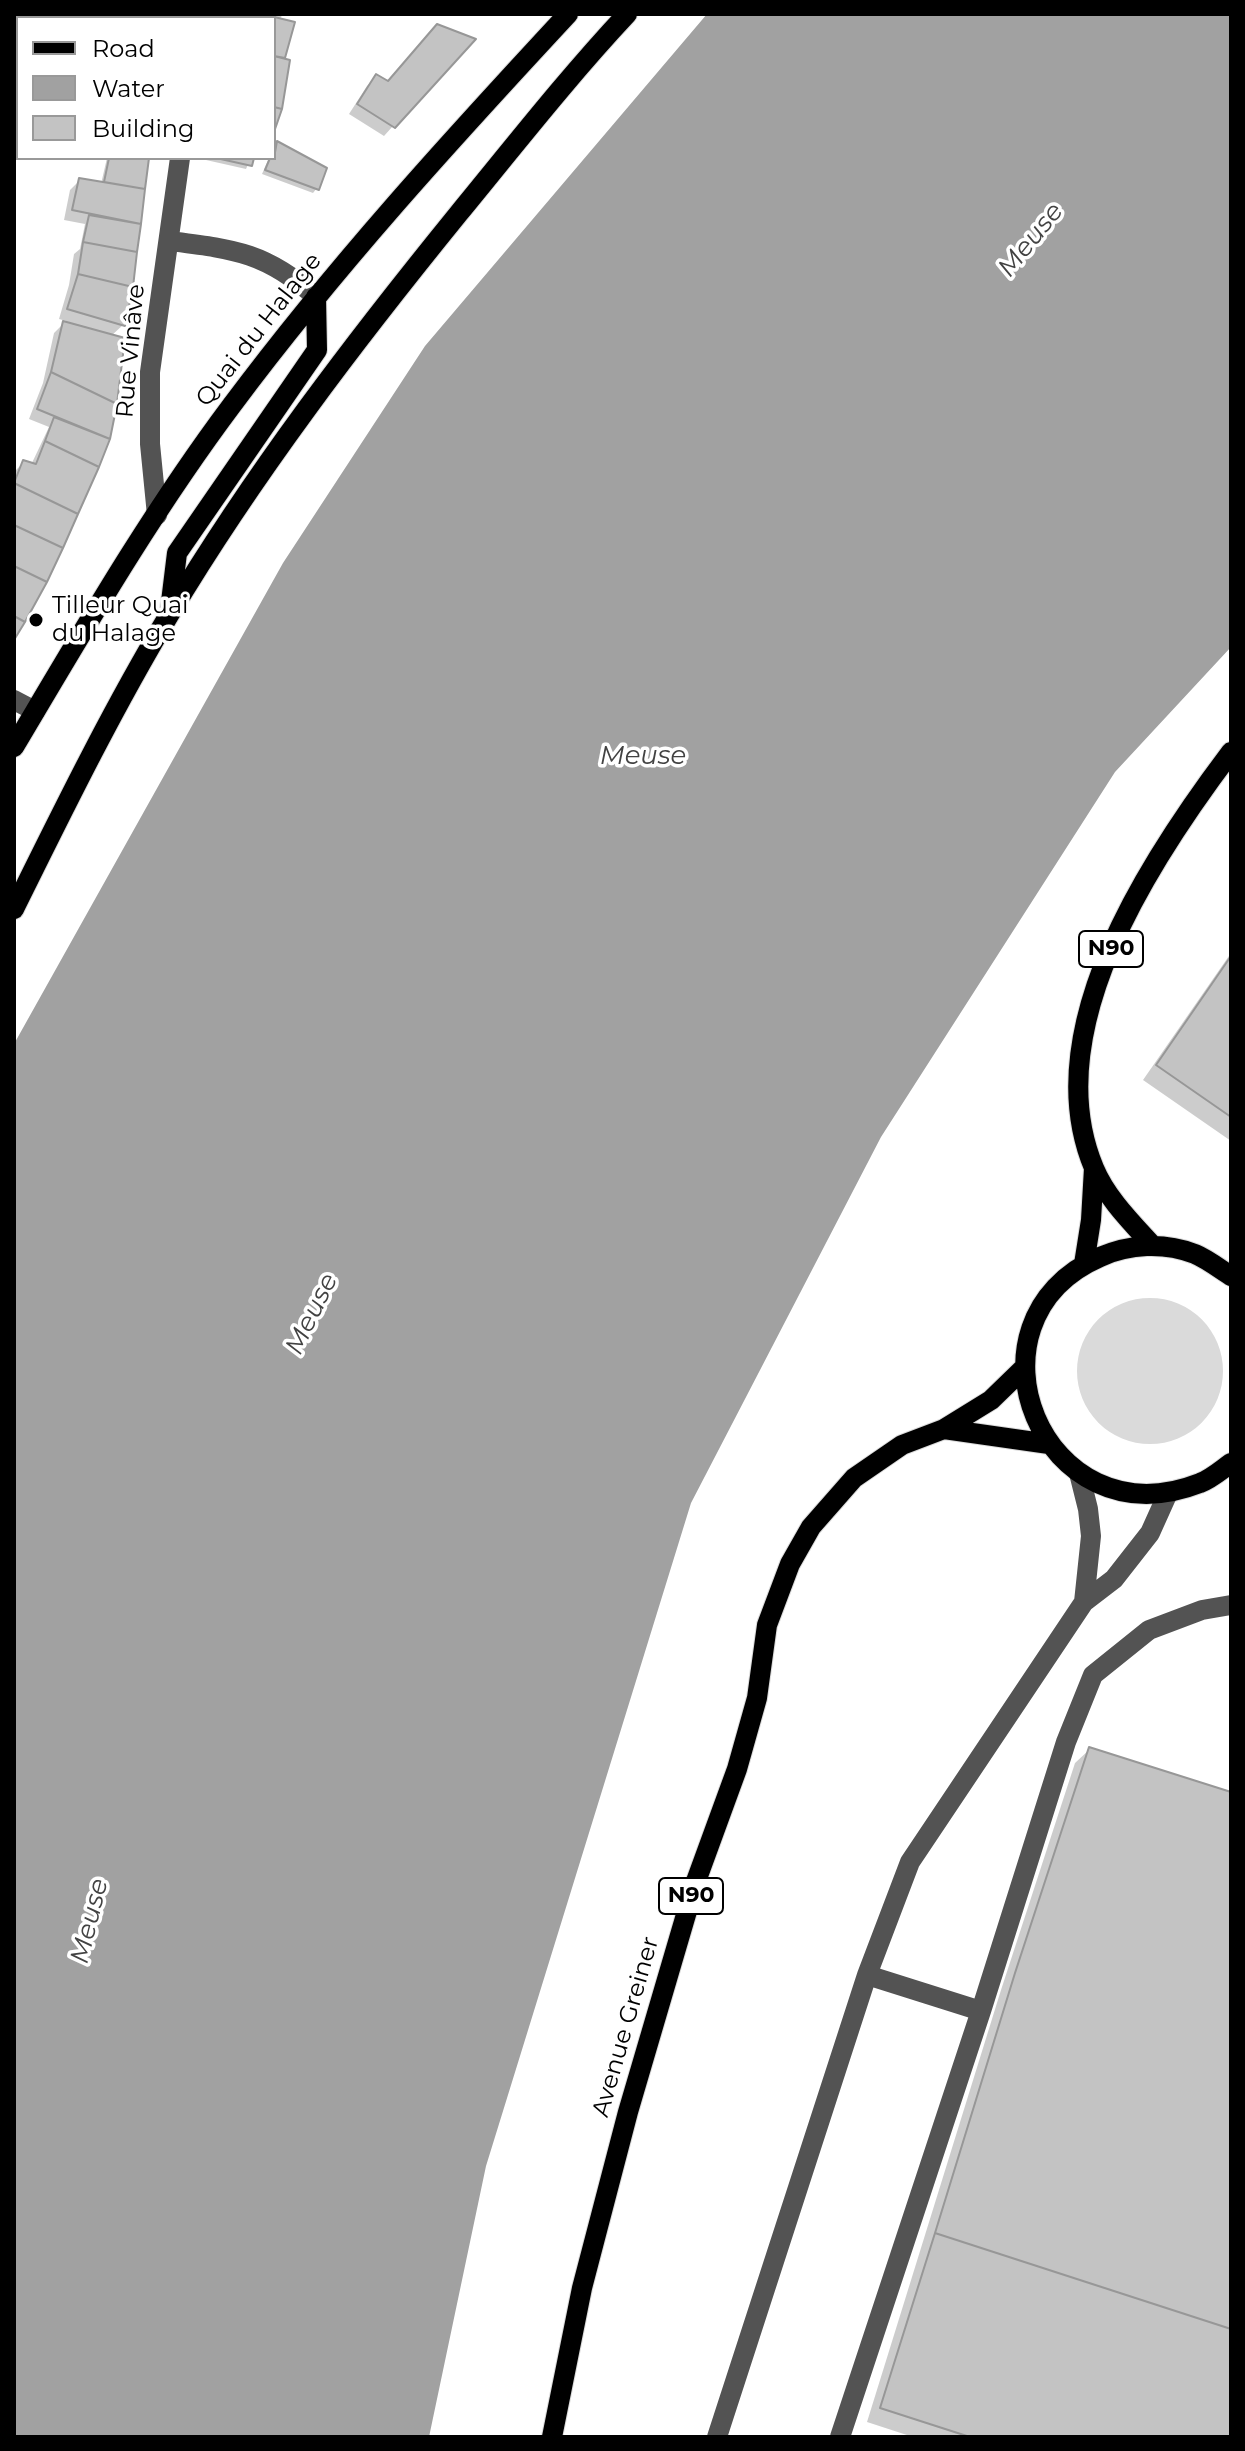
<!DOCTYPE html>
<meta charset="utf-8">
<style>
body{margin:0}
#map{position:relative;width:1245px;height:2451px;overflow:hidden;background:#fff;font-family:Montserrat,sans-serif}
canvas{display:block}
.frame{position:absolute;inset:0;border:16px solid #000;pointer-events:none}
.legend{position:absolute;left:16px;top:16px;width:260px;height:144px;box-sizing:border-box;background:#fff;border:2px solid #999;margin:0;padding:10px 14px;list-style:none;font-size:24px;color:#000}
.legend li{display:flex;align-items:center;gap:16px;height:40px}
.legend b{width:40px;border:2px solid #999}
</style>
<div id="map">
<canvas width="1245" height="2451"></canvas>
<div class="frame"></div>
<ul class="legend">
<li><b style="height:10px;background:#000"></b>Road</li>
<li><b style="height:22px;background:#a1a1a1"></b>Water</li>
<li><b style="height:22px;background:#c3c3c3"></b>Building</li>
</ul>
</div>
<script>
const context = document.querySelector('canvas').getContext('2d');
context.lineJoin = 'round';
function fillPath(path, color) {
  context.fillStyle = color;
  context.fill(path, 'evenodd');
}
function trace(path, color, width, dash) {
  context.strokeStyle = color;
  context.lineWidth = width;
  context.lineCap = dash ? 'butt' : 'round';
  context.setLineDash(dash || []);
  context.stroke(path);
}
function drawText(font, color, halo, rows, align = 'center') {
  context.font = font + ' Montserrat,sans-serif';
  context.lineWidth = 7;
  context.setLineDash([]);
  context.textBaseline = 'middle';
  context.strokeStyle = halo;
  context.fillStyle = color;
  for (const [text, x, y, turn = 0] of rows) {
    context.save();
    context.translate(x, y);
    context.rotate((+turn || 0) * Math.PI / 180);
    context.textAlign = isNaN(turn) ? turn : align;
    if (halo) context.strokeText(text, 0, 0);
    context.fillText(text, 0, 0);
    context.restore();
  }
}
fillPath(new Path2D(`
 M1077 1371a73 73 0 1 1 146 0a73 73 0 1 1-146 0Z`), '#dadada');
fillPath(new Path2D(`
 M707,14h524v633l-116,125 -234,365 -190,366 -205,663 -57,271h-415v-1393l269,-481 142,-217z`), '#a1a1a1');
fillPath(new Path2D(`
 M125,14h45v4h-46z
 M228,14h55l-4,6 14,3 -10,37 -9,66v-108h-50z
 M376,77l17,49 -9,10 -35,-22 18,-28z
 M278,144l39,44 -4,5 -51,-19 7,-16h5v-10z
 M107,158h40l-24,167 -12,11 4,68 -7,35 -94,197v-164l10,-10 7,3 18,-38 -20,-8 14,-36 11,-50 12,-12 -7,-2 10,-34 5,-31 6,-5 5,-25 -21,-4 6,-30 10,-10 21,4z
 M206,158h45l-5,11 -40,-9z
 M1231,953v188l-88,-61z
 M1090,1749l141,45v643h-318l-46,-15 134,-432 74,-227z`), '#0003');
const building = new Path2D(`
 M127,14h46l-1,4h-32z
 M231,14h31l33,8 -10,36 -11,-2v-38h-43z
 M437,24l39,15 -81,89 -38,-24 19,-30 12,7z
 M274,56l16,4 -8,49 -8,-2z
 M274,107l8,2 -8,23z
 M277,141l50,27 -8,22 -54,-20 5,-12h4z
 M109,158h40l-4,31 -41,-7z
 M216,158h38l-2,8z
 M79,178l66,11 -4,35 -69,-14z
 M89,215l52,9 -4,28 -54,-10z
 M83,242l54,10 -4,35 -55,-13z
 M78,274l55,13 -8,39 -58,-17z
 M63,321l62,17 -8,66 -66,-32z
 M51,372l66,32 -7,35 -73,-30z
 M54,417l56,22 -11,28 -54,-26z
 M45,441l54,26 -21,47 -64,-31 9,-23 13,4z
 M14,483l64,31 -15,34 -49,-23z
 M14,525l49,23 -16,34 -33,-16z
 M14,566l33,16 -22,40 -11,-6z
 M14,616l11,6 -11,18z
 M1231,956v161l-75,-52z
 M1089,1747l142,45v537l-296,-96 80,-260z
 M935,2233l296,96v108h-261l-90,-29z`);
fillPath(building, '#c3c3c3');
trace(building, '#979797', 2);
const major = new Path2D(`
 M170,610l7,-57 140,-203 -1,-53
 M14,747c69,-116 137,-234 218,-342 103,-138 219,-265 336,-391
 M14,909c49,-99 98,-199 155,-294 85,-142 186,-274 290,-402 55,-67 109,-136 168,-199
 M1152,1245c-21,-23 -46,-48 -58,-77 -58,-138 57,-310 137,-416
 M1084,1264l7,-44 3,-52
 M1231,1276c-11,-7 -24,-17 -36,-22 -31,-12 -66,-10 -95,3 -147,64 -58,288 100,226 11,-4 21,-13 31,-20
 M944,1429l105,15
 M552,2437l30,-149 46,-176 67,-228 42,-115 20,-71 10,-73 23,-61 21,-37 43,-49 48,-33 42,-16 47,-29 34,-33`);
trace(major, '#dbdbdb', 22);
trace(new Path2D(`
 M200,18l1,-4
 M169,241c64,8 97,11 147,56
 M157,515l-7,-71v-72l30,-214
 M14,700l21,11
 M1079,1473l9,36 3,27 -7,66 30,-23 36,-46 18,-40
 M867,1975l114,36
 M717,2437l150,-462 43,-113 174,-260
 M840,2437l141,-426 85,-269 27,-67 56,-45 53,-20 29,-5`), '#535353', 20);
trace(major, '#000', 20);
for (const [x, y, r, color] of [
 [36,620,8,"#000"]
]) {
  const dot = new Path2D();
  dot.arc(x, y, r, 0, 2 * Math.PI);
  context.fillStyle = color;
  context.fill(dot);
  trace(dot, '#fff', 3);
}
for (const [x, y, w] of [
 [1111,949,64],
 [691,1896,64]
]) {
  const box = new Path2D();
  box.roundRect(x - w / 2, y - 18, w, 36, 6);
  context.fillStyle = '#fff';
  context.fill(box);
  trace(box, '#000', 2);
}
drawText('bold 22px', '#000', null, [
 ["N90",1111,949],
 ["N90",691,1896]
]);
drawText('24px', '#000', '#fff', [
 ["Quai du Halage",259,330,-52],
 ["Rue Vinâve",131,351,-85],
 ["Avenue Greiner",626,2027,-74]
]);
drawText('24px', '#000', '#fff', [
 ["Tilleur Quai",52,606],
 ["du Halage",52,634]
], 'left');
drawText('italic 26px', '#424242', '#fff', [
 ["Meuse",1031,240,-51],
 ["Meuse",643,756],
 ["Meuse",312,1314,-64],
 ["Meuse",90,1921,-76]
]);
</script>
